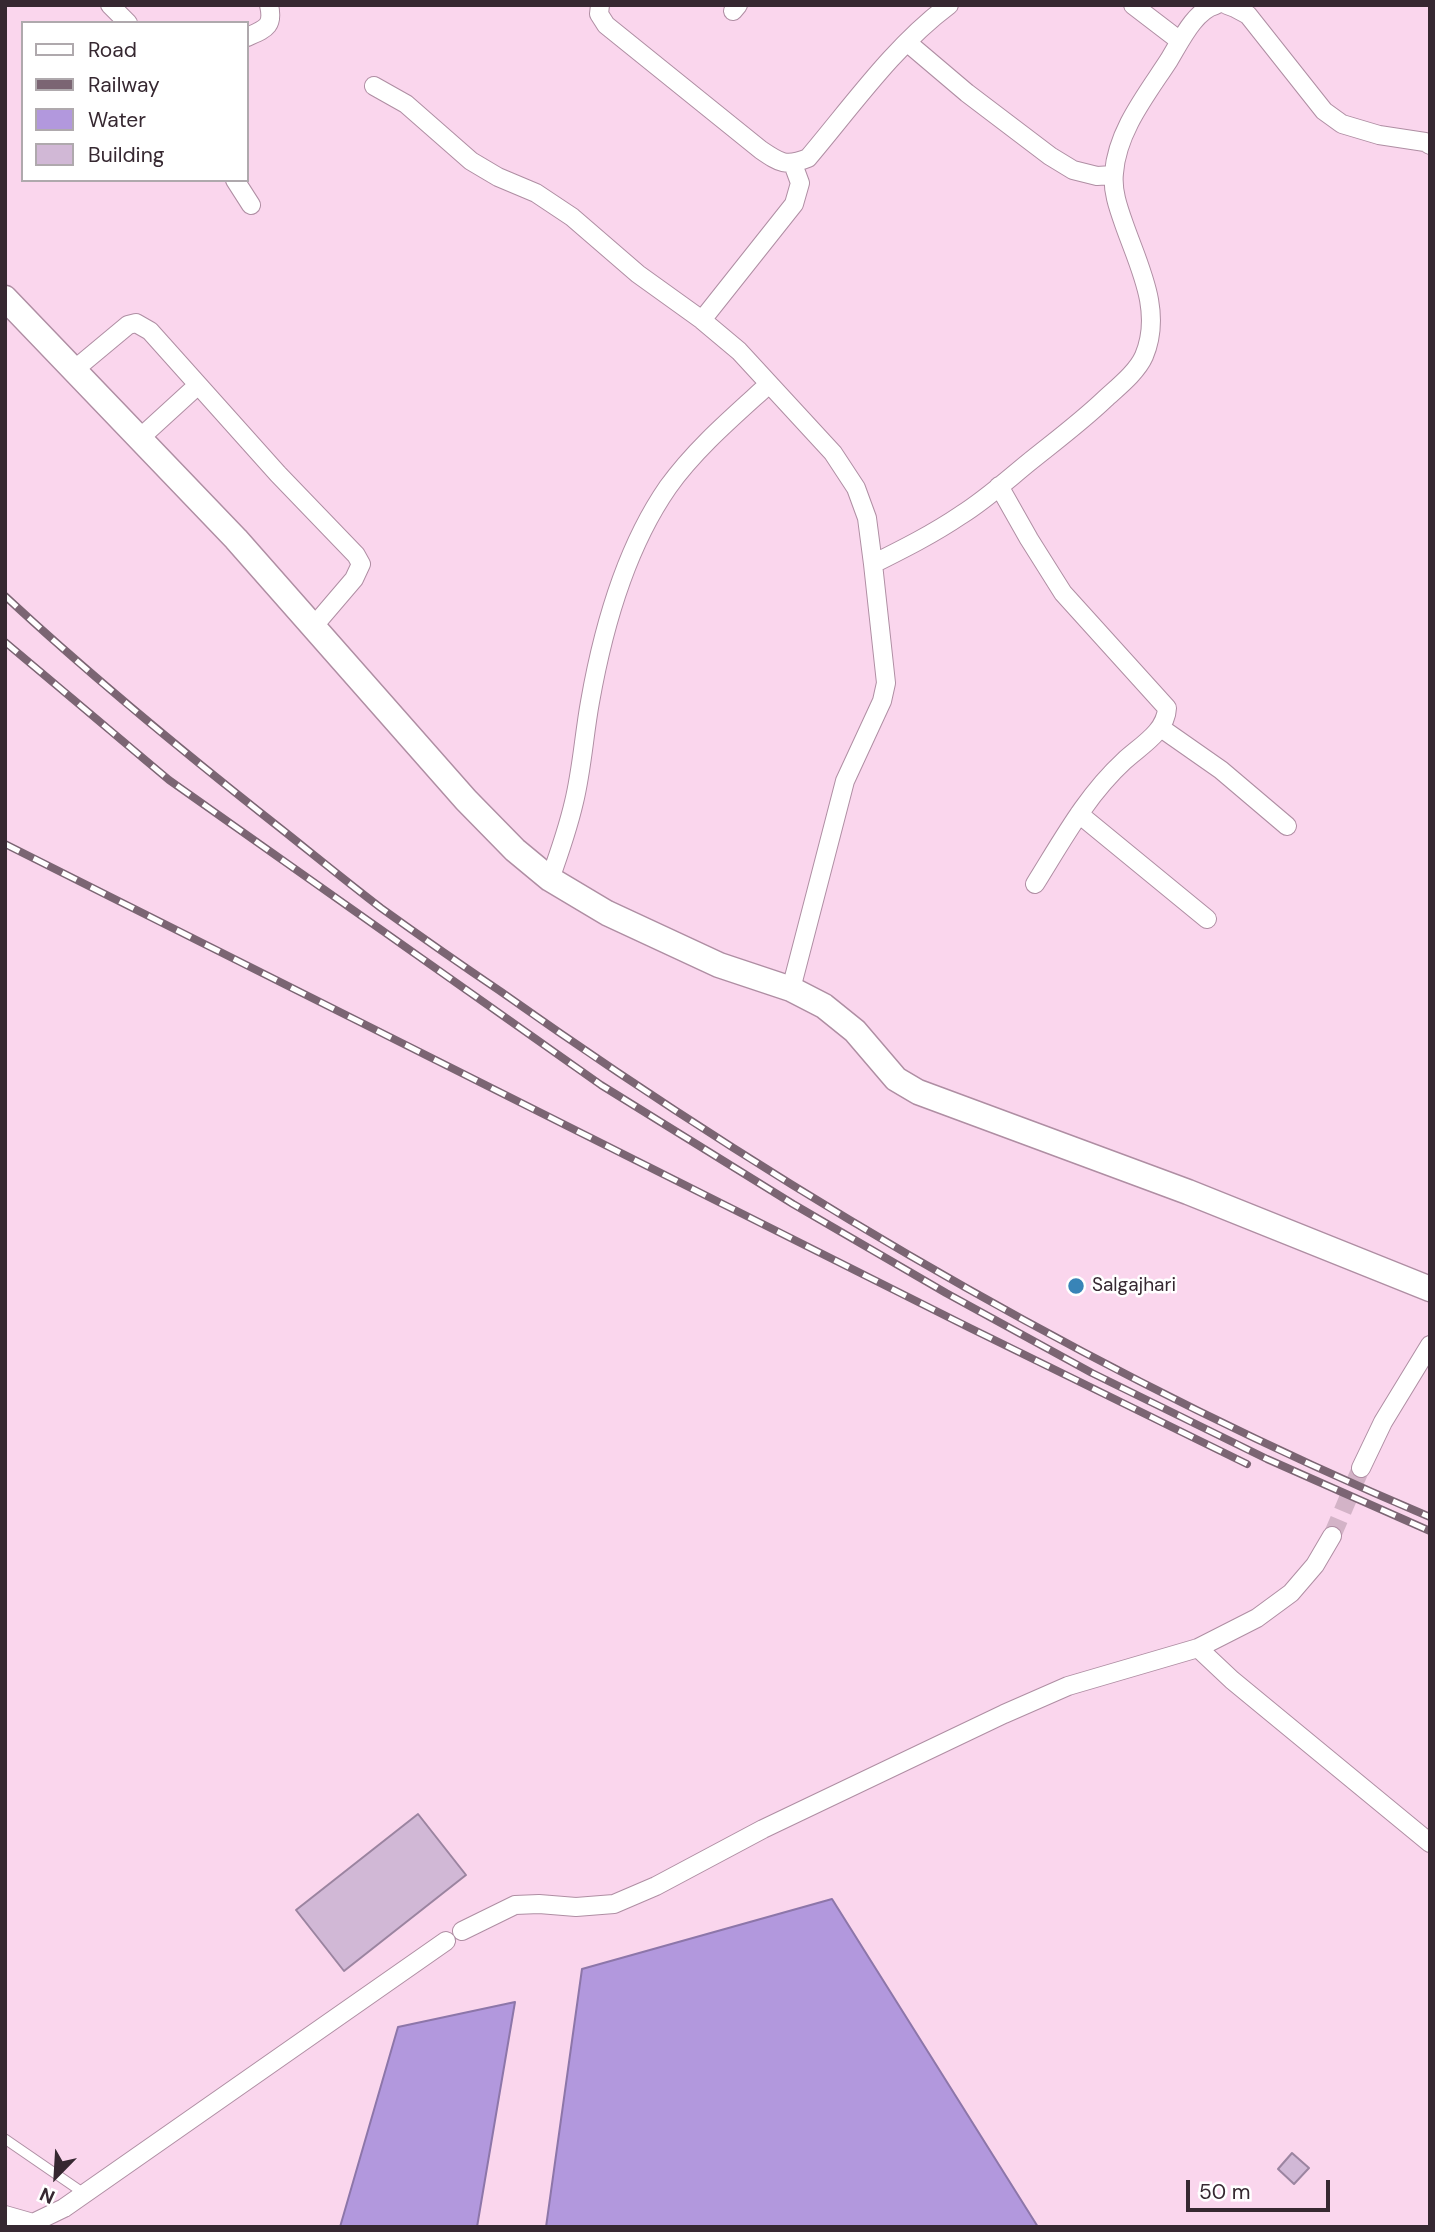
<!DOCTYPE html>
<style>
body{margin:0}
#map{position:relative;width:1435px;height:2232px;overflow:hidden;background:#fad6ed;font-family:"DM Sans",sans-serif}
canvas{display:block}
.frame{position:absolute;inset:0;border:7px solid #362831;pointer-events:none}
.legend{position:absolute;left:21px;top:21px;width:228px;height:161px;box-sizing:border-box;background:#fff;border:2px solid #afa9ad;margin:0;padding:9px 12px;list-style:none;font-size:21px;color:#362831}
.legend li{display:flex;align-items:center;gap:14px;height:35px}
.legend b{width:35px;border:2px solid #afa9ad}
.north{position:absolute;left:21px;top:2141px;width:70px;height:70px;-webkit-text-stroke:5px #fff;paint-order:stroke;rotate:204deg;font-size:19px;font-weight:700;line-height:28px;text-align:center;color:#362831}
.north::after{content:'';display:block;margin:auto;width:24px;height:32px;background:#362831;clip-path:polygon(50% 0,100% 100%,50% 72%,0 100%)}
.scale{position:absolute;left:1186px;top:2180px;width:144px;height:32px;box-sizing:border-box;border:4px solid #362831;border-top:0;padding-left:9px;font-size:21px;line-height:24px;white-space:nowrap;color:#362831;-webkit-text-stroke:5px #fff;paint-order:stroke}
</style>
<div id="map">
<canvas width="1435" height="2232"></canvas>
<div class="frame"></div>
<ul class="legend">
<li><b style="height:9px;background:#fff"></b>Road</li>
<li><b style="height:9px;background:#7b6573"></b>Railway</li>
<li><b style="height:19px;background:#b298dd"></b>Water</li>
<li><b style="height:19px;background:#d1b8d6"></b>Building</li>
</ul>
<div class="north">N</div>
<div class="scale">50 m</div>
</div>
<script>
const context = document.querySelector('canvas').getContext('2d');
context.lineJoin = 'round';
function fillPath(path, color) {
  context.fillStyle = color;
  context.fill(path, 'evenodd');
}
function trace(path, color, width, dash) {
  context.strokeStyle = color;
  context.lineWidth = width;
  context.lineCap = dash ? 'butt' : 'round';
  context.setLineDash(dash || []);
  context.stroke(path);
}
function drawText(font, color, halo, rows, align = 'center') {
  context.font = font + ' "DM Sans",sans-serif';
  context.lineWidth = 5;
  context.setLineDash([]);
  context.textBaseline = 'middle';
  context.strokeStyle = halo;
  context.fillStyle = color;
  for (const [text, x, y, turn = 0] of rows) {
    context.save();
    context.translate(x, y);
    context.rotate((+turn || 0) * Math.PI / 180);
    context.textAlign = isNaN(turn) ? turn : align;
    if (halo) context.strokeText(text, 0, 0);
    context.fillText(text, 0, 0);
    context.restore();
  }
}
const water = new Path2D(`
 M832,1899l206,328h-492l36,-258z
 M515,2002l-38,225h-137l58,-200z`);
fillPath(water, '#b298dd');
trace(water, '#8d76a9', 2);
const building = new Path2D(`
 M418,1814l48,61 -122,96 -48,-61z
 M1292,2153l17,15 -15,16 -16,-15z`);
fillPath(building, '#d1b8d6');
trace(building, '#9b84a0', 2);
trace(new Path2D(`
 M1332,1536l29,-68`), '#d3b3c7', 18, [18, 9]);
const service = new Path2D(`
 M5,2139l80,55`);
const minor = new Path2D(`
 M110,5l18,18
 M600,5l-1,9 7,11 155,125c19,13 25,17 47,8 44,-52 86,-112 141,-153
 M1133,5l47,36
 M1227,5l8,3 13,7 76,96 18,13 37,11 46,7 5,3
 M733,11l5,-6
 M247,37c18,-8 27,-10 22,-32
 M908,43l59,50 83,63 23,14 24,6 16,-1
 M374,86l32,18 65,57 27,16 38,16 36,24 66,57 64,46 37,31 94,102 23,35 11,30 6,46
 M235,180l16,25
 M702,320l92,-116 6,-21 -7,-19
 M74,370l54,-45 8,-2 14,8 128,143 78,81 5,9 -7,15 -41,48
 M140,438l58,-53
 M999,486l30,53 34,54 104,115c-1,24 -27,38 -43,53 -38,35 -62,80 -89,123
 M1161,728l60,42 66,56
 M1079,814l128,105
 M550,879c9,-25 18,-51 24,-77 8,-33 10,-67 16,-100 13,-74 35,-153 78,-215 28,-39 66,-71 101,-103
 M791,989l54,-208 37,-80 4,-18 -13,-119c30,-15 60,-30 88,-49 24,-15 45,-34 67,-52 26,-21 53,-41 77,-64 13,-12 32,-27 39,-43 19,-45 -5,-89 -20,-132 -6,-17 -12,-34 -10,-51 3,-42 33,-79 55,-113 11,-18 26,-50 47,-55
 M1361,1468l22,-46 47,-77
 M1198,1648l34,32 198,163
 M462,1931l53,-26 24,-1 37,3 38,-3 42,-18 107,-57 241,-115 64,-28 130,-38 59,-30 34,-25 24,-28 17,-29
 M5,2215l28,8 31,-15 382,-267`);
const secondary = new Path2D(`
 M5,298l231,241 230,261 49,50 35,29 57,34 112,52 72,24 33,17 31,25 41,48 22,13 270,100 242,97`);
trace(service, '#af8ea3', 11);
trace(minor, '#af8ea3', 20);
trace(secondary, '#af8ea3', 27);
trace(service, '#fff', 9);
trace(minor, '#fff', 18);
trace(secondary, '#fff', 24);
const rail = new Path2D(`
 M5,596c88,82 181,158 275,232 34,27 67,54 101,80 39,28 79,56 119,83 291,206 601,387 930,526
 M5,642l164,138 432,305 192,119 153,89 146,80 175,86 163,72
 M5,844l965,484 277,136`);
trace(rail, '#7b6573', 8);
trace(rail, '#fff', 5, [16]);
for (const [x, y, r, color] of [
 [1076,1286,9,"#3884b7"]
]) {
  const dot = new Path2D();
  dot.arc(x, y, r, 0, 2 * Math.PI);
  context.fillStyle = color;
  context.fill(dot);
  trace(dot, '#fff', 2.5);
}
drawText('19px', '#362831', '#fff', [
 ["Salgajhari",1092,1286]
], 'left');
</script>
